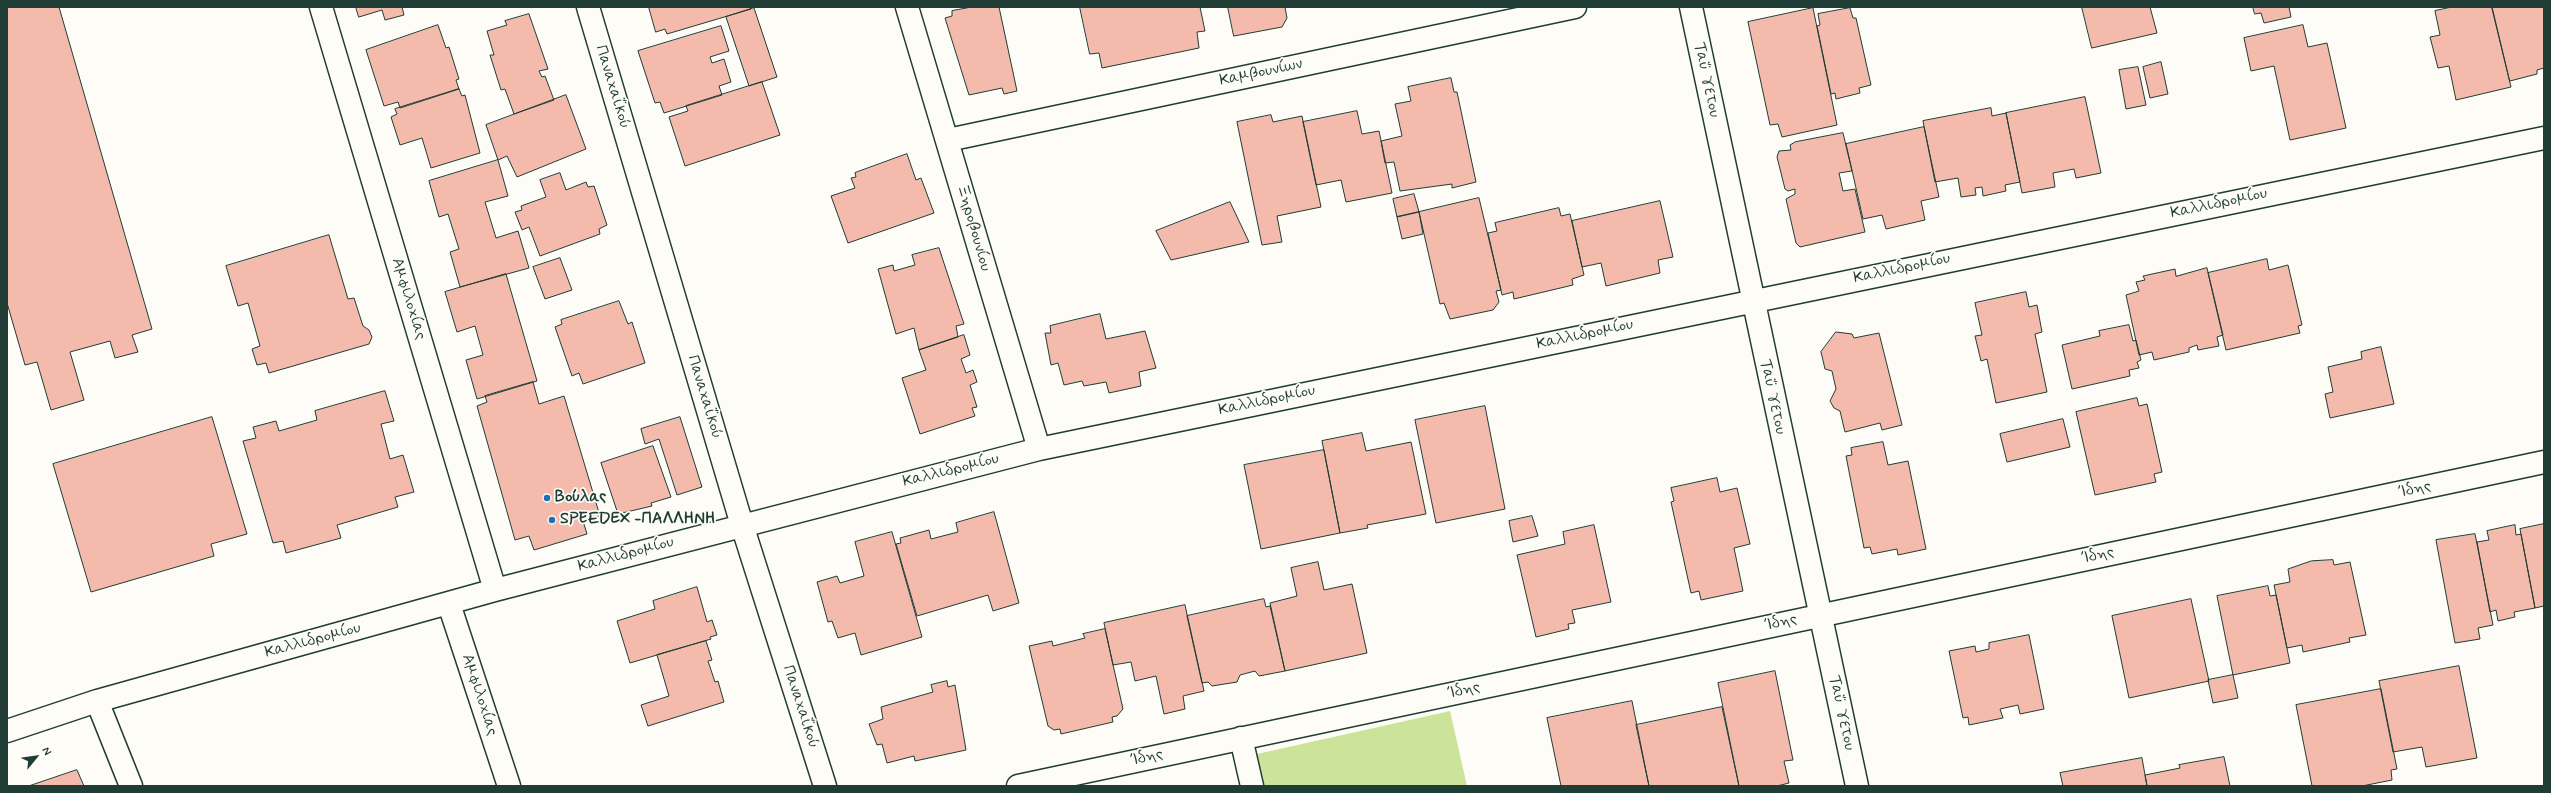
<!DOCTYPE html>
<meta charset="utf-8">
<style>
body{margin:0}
#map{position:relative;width:2551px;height:793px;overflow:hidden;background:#fdfcf7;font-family:Mynerve,sans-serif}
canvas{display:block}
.frame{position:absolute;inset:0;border:8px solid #1f3d34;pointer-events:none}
.north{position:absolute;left:16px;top:737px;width:40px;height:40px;-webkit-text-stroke:3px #fdfcf7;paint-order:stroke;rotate:61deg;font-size:11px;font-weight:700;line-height:16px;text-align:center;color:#1f3d34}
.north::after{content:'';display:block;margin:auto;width:14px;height:18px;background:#1f3d34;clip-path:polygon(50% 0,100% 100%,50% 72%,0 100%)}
</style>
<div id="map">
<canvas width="2551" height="793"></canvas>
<div class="frame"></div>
<div class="north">N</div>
</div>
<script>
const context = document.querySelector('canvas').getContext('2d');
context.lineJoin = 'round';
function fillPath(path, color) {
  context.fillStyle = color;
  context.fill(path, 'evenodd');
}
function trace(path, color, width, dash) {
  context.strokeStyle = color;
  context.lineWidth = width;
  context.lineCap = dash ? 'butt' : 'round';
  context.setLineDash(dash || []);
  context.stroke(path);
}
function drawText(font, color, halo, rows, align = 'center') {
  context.font = font + ' Mynerve,sans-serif';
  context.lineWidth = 3.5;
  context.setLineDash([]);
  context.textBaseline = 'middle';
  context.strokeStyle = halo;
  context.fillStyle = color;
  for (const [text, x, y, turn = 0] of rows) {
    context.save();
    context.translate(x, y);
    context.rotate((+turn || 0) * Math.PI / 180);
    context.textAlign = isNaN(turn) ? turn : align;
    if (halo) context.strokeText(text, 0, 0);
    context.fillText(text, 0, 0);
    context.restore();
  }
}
fillPath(new Path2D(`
 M1450,711l17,75h-203l-7,-32z`), '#cce499');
const building = new Path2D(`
 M7,7h52l93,322 -20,6 6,17 -23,6 -5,-17 -40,11 14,48 -33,10 -14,-48 -12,3 -18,-62z
 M356,7h46l2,8 -19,5 -3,-10 -23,7z
 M649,7h101l1,2 -84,25 -2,-5 -9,3z
 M972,7h27l18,84 -13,3 -2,-6 -33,7 -24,-77 7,-2v-5z
 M1080,7h120l5,24 -8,1 2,16 -97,20 -3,-15 -9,1z
 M1228,7h57l2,11 -5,9 -48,9z
 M2082,7h68l7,26 -65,15z
 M2253,7h36l2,10 -27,6 -3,-10 -6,1z
 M2452,7h40l19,80 -55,13 -7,-34 -11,2 -8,-31 10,-2 -5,-24z
 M2492,7h52v61l-7,2v4l-27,7z
 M754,8l23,69 -28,9 -23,-69z
 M1813,8l24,117 -55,12 -4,-13 -8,1 -22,-103z
 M1850,8l3,10h3l15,67 -12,3 1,5 -24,6 -1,-6 -4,1 -14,-68 3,-1 -2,-11z
 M529,14l19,55 -9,2 3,6 3,-1 9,24 -40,14 -9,-25 -4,1 -11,-35h4l-7,-24 20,-6 -2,-4z
 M438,25l8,23 3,-1 10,32 -3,1 3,9 -59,19 -2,-6 -14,4 -18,-56z
 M2303,25l5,22 19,-4 19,85 -56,12 -16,-74 -23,5 -7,-33z
 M721,26l8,25 -19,6 2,6 12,-4 7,23 -12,4 3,9 -58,18 -4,-11 -5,1 -17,-52z
 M2161,62l7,32 -18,4 -7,-31z
 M2138,67l8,38 -20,4 -7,-39z
 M1451,78l3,14h3l19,90 -24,6v-4l-52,7 -6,-29 -9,1 -4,-22 21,-5 -7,-32 16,-3 -3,-14z
 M762,82l18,53 -95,31 -16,-49 19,-6 -2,-5z
 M459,89l3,7 3,-1 15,58 -49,15 -9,-30 -22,7 -9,-28 6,-3 -2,-5z
 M566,95l20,54 -69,28 -10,-21 -9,4 -12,-35z
 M2085,97l16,76 -25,5 -2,-9 -21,4 2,14 -33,6 -16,-80z
 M1991,108l1,8 14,-3 14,69 -15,3 1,6 -23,5 -1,-9 -7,1 1,7 -15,2 -3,-19 -23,4 -12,-61z
 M1357,111l5,23 17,-3 13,62 -46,9 -5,-22 -25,5 -13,-63z
 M1271,115l2,7 29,-6 19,91 -44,9 5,26 -20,3 -25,-123z
 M1924,127l15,70 -18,4 4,19 -39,9 -4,-14 -19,4 -17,-75z
 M1843,133l9,38 -13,2 4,18 12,-2 10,43 -65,15 -4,-4 -10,-44 9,-5v-5l-7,2 -3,-2 -8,-32 2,-6 12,-1 -1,-5 5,-3z
 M907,154l9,26 5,-2 13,35 -86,30 -17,-47 24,-8 -4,-10 5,-1 -1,-4z
 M498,160l10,36 -23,6 11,36 22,-7 11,37 -69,19 -10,-35 9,-3 -11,-35 -9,3 -10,-36z
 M560,173l6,17 20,-8 2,5 6,-1 13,39 -8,4 1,5 -60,22 -11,-29 -7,3 -7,-18 7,-2 -1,-4 25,-9 -6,-17z
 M1414,194l5,18 -22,5 -4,-18z
 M1479,198l22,92 -5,1 3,11 -6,8 -43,9 -6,-16 -4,1 -21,-92z
 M1660,201l13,56 -15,3 2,13 -54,13 -5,-23 -19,4 -10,-46z
 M1230,202l19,40 -78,18 -15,-29z
 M1559,208l2,8 9,-2 14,61 -12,4 1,6 -59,14 -1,-7 -11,3 -14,-62 9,-2 -2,-8z
 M1419,212l4,22 -21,5 -5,-22z
 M329,235l19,64 6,-1 9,28 6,4 3,7 -3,7 -100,29 -3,-10 -9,2 -5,-16 8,-3 -12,-43 -10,3 -12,-40z
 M939,248l25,76 -8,2 2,11 -39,13 -5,-22 -18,6 -18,-65 15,-4 1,6 21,-6 -3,-10z
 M560,258l12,32 -27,9 -12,-32z
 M2267,259l2,11 19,-5 14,60 -4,1 2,7 -74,17 -18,-77z
 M2207,268l16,67 -6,2 2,9 -21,4 -1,-5 -8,3v4l-35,8 -2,-8 -13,3 -13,-60 13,-4 -3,-9 9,-2 -2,-4 32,-7 1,7z
 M506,274l31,107 -60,18 -11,-39 17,-5 -8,-29 -18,6 -12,-40z
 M2026,292l3,15 8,-2 5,27 -7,2 12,58 -51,11 -9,-44 -6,2 -6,-25 7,-1 -7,-32z
 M619,301l9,23 4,-2 13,41 -62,21 -4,-11 -7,3 -17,-49 7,-3 -1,-4z
 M1100,314l6,25 39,-8 11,37 -17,4 2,14 -32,7 -3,-11 -22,4 -2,-5 -18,4 -6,-22 -7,2 -6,-32h6l-1,-7z
 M2129,325l4,16 3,-1 5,20 -4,2 2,6 -10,2 1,6 -58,13 -10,-44 38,-9 -1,-5z
 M1836,332l16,2 2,4 25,-5 23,92 -20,5 -2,-7 -35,9 -5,-21 -6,-3 -4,-7 6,-12 -4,-18 -7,-2 -4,-17z
 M964,335l6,20 -9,4 5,14 7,-3 4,12 -7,3 7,22 -5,1 3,8 -55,18 -18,-56 24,-8 -7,-20z
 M2381,347l13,57 -64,14 -5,-24 8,-2 -5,-25 34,-8 -1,-7z
 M533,382l6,22 25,-8 36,120 -17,5 4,13 -53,16 -5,-14 -14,4 -38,-134 10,-4 -2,-6z
 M385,391l9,30 -13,3 9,35 13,-4 11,37 -19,5 3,10 -61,18 4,13 -55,15 -3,-12 -10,2 -30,-102 13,-3 -3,-11 23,-6 3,10 38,-11 -2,-9z
 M2137,398l2,8 8,-2 15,68 -8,2 2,8 -61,13 -19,-83z
 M1485,406l20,103 -69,14 -21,-103z
 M212,417l35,117 -36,10 3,12 -123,36 -38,-128z
 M680,417l22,70 -25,8 -18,-56 -14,5 -4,-15z
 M2063,419l7,28 -63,15 -7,-28z
 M1362,433l4,18 45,-9 15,72 -59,11 1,3 -28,5 -18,-92z
 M1883,442l5,23 20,-4 18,88 -28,6 -1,-6 -25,5 -2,-7 -6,1 -18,-92 6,-1 -1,-7z
 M653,446l18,51 -20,6 1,3 -34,8 -17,-51z
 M1324,450l16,83 -79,16 -17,-84z
 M1717,478l3,14 17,-4 13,56 -16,4 9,43 -42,9 -2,-9 -8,2 -20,-91 3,-1 -3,-13z
 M994,512l25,91 -26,8 -5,-16 -71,21 -21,-72 5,-1 -1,-5 29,-8 2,9 27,-7 -2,-9z
 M1532,516l6,20 -25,6 -4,-21z
 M2544,524v82l-9,2 -15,-79z
 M1594,525l17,77 -39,8 3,13 -7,1 1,5 -33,8 -19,-82 48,-11 -2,-12z
 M2515,525l1,10 5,-1 14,74 -21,4 1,5 -17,4 -2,-11 -6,2 -13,-70 12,-2 -2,-9z
 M892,532l30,105 -61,18 -6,-22 -17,5 -6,-17 -4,1 -11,-40 20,-6 3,7 24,-7 -9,-34z
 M2475,534l18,91 -15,3 2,11 -25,4 -19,-103z
 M2333,560l1,5 16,-3 16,73 -17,3 1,4 -47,10 -1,-7 -15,3 -13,-63 16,-3 -2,-13 23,-8z
 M1318,562l6,28 28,-6 15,69 -82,18 -15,-68 27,-7 -6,-28z
 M2268,586l2,10 6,-1 14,68 -57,12 -16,-79z
 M697,587l10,35 5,-2 5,15 -7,2 1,2 -81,24 -13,-42 38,-12 -2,-8z
 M1264,599l2,8 4,-1 15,65 -26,5 -4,-5 -15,4 -3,7 -25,4 -4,-4 -6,1 -15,-67z
 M2191,599l18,82 -80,17 -17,-82z
 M1185,605l19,86 -21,5 2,13 -21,5 -8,-38 -21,5 -4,-19 -18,3 -9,-42z
 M1105,629l18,80 -6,7 -5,1 1,5 -52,12 -1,-5 -6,1 -6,-4 -19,-80 23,-5 1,5 32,-8 -2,-4z
 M2029,635l15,74 -24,5 -2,-9 -18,4 3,9 -34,7 -1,-8 -5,1 -14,-67 26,-5 1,6 13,-3v-6z
 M706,641l6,19 -4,1 7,21 3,-1 6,21 -76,24 -7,-21 28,-9 -12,-41z
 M2459,666l18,92 -51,9 -4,-20 -29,5 -14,-71z
 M1775,671l18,89 -9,1 5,22 -12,3h-38l-21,-103z
 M2233,675l5,23 -25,5 -5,-23z
 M947,681l1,6 7,-2 11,65 -51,11 -1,-5 -27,7 -5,-19 -5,1 -8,-21 14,-5 -2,-12 52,-15 -2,-7z
 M2381,689l16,80 -6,1 1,10 -30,6h-50l-16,-81z
 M1632,701l17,85h-88l-14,-68z
 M1722,707l17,79h-90l-13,-61z
 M2224,757l6,29h-83l-2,-11 35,-7 -1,-3z
 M2142,758l5,28h-84l-3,-13z
 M77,770l7,16h-55z`);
fillPath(building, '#f4baac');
trace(building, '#1f3d34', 1);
const street = new Path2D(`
 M321,7l174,583
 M588,7l154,518 83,261
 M907,7l132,442
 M1691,7l166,779
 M948,140l627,-133
 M449,604l60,182
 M97,701l34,85
 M7,731l90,-30 398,-111 544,-141 1505,-311
 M1241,738l11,48
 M1018,786l1526,-324`);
trace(street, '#1f3d34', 25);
trace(street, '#fdfcf7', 22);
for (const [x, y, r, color] of [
 [547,498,4,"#1f6fb2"],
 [552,520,4,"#1f6fb2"]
]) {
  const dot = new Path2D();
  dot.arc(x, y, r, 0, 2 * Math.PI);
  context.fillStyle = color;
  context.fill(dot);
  trace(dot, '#fdfcf7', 1.5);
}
drawText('16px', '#1f3d34', '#fdfcf7', [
 ["Καμβουνίων",1261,73,-12],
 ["Ταΰγετου",1706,80,78],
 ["Παναχαΐκού",612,87,73],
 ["Καλλιδρομίου",2219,204,-12],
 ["Ξηροβουνίου",973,228,74],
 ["Καλλιδρομίου",1902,269,-12],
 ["Αμφιλοχίας",408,299,73],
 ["Καλλιδρομίου",1585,335,-12],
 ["Παναχαΐκού",704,397,73],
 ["Ταΰγετου",1772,397,78],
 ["Καλλιδρομίου",1267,401,-12],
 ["Καλλιδρομίου",951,471,-14],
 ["Ίδης",2415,490,-12],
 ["Καλλιδρομίου",626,555,-15],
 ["Ίδης",2098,556,-12],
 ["Ίδης",1781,623,-12],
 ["Καλλιδρομίου",313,641,-15],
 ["Ίδης",1464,691,-12],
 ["Αμφιλοχίας",479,695,72],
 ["Παναχαΐκού",800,707,72],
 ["Ταΰγετου",1841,713,78],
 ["Ίδης",1147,758,-12]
]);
drawText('bold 16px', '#1f3d34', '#fdfcf7', [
 ["Βούλας",555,498],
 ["SPEEDEX -ΠΑΛΛΗΝΗ",560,520]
], 'left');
</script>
